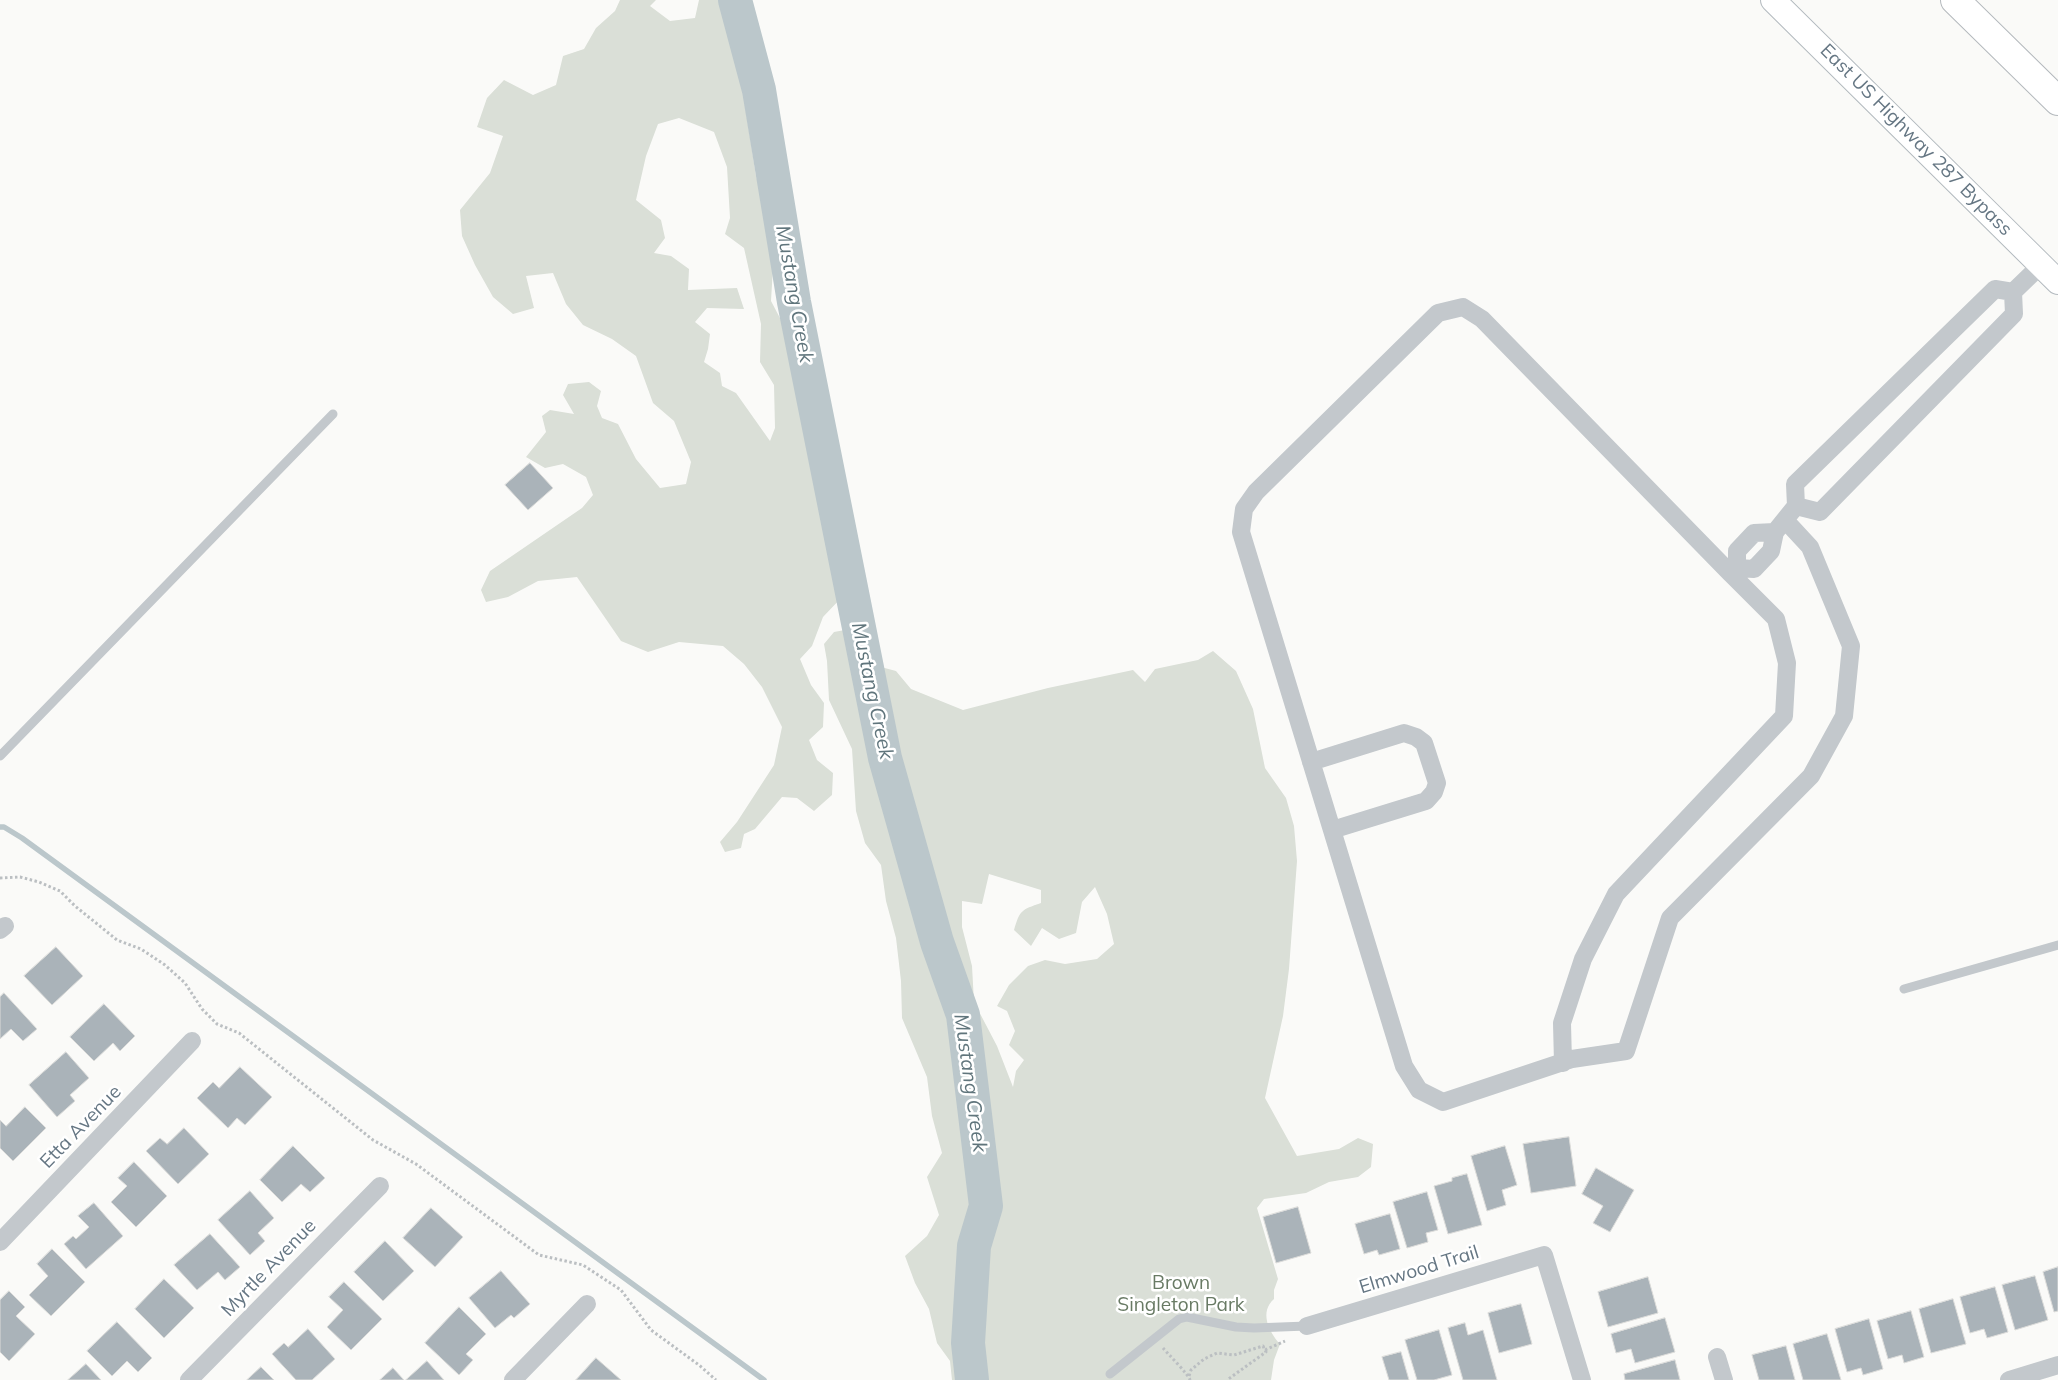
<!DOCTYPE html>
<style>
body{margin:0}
canvas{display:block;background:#fafaf8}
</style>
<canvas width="2058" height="1380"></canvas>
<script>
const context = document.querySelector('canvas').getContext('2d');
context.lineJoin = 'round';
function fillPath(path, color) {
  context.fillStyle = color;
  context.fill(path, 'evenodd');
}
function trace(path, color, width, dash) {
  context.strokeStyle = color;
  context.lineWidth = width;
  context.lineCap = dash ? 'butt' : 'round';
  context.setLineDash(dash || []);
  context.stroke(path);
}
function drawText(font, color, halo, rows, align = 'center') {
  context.font = font + ' Mulish,sans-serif';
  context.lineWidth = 5;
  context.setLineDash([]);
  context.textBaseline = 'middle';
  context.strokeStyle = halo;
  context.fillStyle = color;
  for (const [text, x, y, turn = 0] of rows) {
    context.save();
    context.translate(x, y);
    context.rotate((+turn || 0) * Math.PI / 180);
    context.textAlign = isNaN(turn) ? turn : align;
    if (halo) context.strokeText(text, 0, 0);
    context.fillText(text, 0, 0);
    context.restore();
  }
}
fillPath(new Path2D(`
 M620,0h36l-6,6 20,15 25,-3 4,-18h23l2,17 12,31 20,128 19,57 -4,68 50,95 18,52 -19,42 23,106 -20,21 -11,29 -12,13 11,26 13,18 -1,24 -14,13 8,20 16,13 -1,22 -18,16 -17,-13 -15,-1 -27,32 -11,5 -3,14 -16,4 -5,-10 17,-20 37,-57 8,-38 -20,-40 -18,-23 -21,-18 -44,-4 -31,10 -27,-11 -44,-64 -39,4 -30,16 -22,5 -5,-12 9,-19 92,-63 11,-13 -7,-18 -23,-13 -18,4 -19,-11 20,-25 -4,-16 8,-6 24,4 -11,-19 5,-11 21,-2 12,9 -4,15 5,12 16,6 18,35 24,29 26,-4 5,-22 -17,-41 -21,-18 -17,-47 -24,-17 -29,-14 -17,-21 -13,-31 -27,3 8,32 -21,6 -20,-17 -18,-32 -13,-29 -2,-26 30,-37 13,-37 -26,-9 10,-29 17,-18 29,15 23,-10 7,-29 21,-7 12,-21 19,-17zM679,118l35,14 13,35 3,51 -5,16 19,14 17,76 -1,38 14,23 1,43 -5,13 -34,-48 -14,-7 -2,-13 -16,-11 4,-13 2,-15 -15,-12 12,-14 37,1 -7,-21 -49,2 1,-21 -18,-13 -17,-3 11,-15 -4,-18 -25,-20 10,-44 12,-32z
 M845,630l11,7 6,25 34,9 15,18 52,21 85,-22 85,-18 12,12 10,-13 43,-9 15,-9 23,20 17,38 12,59 21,30 8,28 3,35 -8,108 -6,47 -18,82 32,58 42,-7 19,-11 15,6 -2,23 -13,10 -29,5 -23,11 -42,6 -7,9 21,71 -4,11v9c-15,13 -5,33 6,45l-6,16 -3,20h-319l-2,-19 -13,-18 -8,-34 -14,-26 -10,-27 22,-20 12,-21 -12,-38 15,-24 -10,-37 -5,-39 -25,-59 -1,-37 -5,-43 -10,-37 -5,-36 -16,-22 -9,-32 -4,-62 -23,-49 -2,-39 -3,-17 10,-12zM989,874l52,16v13c-20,7 -21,7 -27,27l17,16 11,-18 17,11 17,-6 6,-31 13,-15 12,27 7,30 -17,15 -32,5 -20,-4 -17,6 -19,19 -12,21 10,5 8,20 -6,14 15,15 -8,11 -3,16 -16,-41 -23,-44 -2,-36 -10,-39v-26l20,3z`), '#dadfd7');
trace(new Path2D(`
 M0,827h4l18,11 742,542`), '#bbc7cb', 5.5);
trace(new Path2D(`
 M735,0l24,90 35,212 91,456 52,184 26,73 23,191 -12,40 -6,97 4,37`), '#bbc7cb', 34);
const building = new Path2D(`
 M530,463l23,25 -25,22 -23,-25z
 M56,947l27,29 -31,29 -28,-29z
 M4,993l33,36 -14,12 -12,-12 -11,10v-42z
 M104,1004l31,32 -15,15 -7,-8 -19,18 -24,-24z
 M66,1052l23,26 -19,17 5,6 -18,16 -28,-32z
 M240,1067l32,30 -27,28 -8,-7 -9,10 -31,-30 16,-16 6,6z
 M25,1107l21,21 -33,33 -13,-13v-28l6,6z
 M184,1128l25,26 -31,30 -32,-33 14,-13 7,6z
 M1569,1137l7,49 -45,7 -8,-49z
 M293,1146l32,32 -15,14 -9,-8 -19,18 -22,-22z
 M1505,1146l12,39 -15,5 4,15 -19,6 -16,-55z
 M134,1162l33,34 -31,31 -25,-25 16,-16 -9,-8z
 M1596,1168l38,22 -24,42 -17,-9 10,-17 -21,-12z
 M1467,1174l15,51 -34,9 -14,-48 18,-5v-3z
 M250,1191l24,27 -16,15 7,8 -15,14 -32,-35z
 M1427,1192l11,38 -12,3 2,9 -21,6 -14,-46z
 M94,1203l29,33 -37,33 -22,-25 9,-8 3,3 13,-12 -11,-11z
 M1298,1207l13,46 -35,10 -13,-46z
 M431,1208l32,29 -28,30 -32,-29z
 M1390,1214l10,35 -21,6 -2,-5 -13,4 -9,-30z
 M210,1234l30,33 -15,13 -7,-8 -21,18 -23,-25z
 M385,1241l29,30 -31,30 -29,-29z
 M52,1249l33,33 -34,34 -22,-21 19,-19 -11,-12z
 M2058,1267v44l-4,1 -11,-40z
 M501,1271l29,33 -16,14 -3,-3 -16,13 -26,-30z
 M2035,1276l13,44 -33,10 -13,-45z
 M1648,1277l10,36 -50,14 -10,-35z
 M164,1279l30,29 -30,30 -29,-29z
 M344,1282l38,37 -31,31 -24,-23 16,-17 -14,-13z
 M1995,1287l13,45 -21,6 -3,-9 -14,4 -10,-36z
 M9,1291l16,16 -9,9 19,18 -26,27 -9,-9v-52z
 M1953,1299l13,45 -35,9 -12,-44z
 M1521,1304l11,40 -33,9 -11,-40z
 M459,1307l27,27 -20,20 7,6 -14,15 -34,-32z
 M1911,1311l13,46 -20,6 -2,-8 -14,4 -11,-38z
 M1665,1318l10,34 -40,11 -4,-14 -15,4 -5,-19z
 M1869,1319l14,50 -20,6 -2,-7 -14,4 -12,-43z
 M117,1322l35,36 -14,14 -11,-11 -15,15 -25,-25z
 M1465,1323l3,12 15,-5 14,50h-34l-15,-52z
 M308,1329l27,30 -23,21h-16l-24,-26 12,-11 4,4z
 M1439,1330l13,45 -18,5h-17l-12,-40z
 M1827,1334l14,46h-38l-10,-36z
 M1786,1346l9,34h-36l-7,-25z
 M1401,1352l8,28h-20l-7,-23z
 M596,1358l25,22h-45z
 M1675,1360l5,20h-55l-1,-6z
 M427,1361l17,19h-38z
 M86,1364l15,16h-33z
 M261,1367l13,13h-27z
 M393,1368l11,12h-24z`);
fillPath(building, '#aab3b9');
trace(building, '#dcdcda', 1);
const secondary = new Path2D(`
 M1773,0l285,282`);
const highway = new Path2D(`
 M1955,0l103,101`);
trace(secondary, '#b3babf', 26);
trace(highway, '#b4b9bd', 30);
trace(new Path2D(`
 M0,878l20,-1 19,5 21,9 15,15 42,34 24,9 24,16 20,18 17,26 15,15 22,9 134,107 43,24 123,91 44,10 38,25 30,40 48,35 17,15
 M1163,1348c5,6 26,27 27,32
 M1265,1350l20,-9
 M1189,1376l2,-6 13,-11 13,-6 17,2 29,-9 3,6 -39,28`), '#bbbfc2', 3, [2.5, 2.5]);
trace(new Path2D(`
 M0,756l333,-342
 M1904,989l154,-44
 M1110,1374l69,-55 8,-2 49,10 18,1 53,-2`), '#c3c8cc', 9);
trace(new Path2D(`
 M2013,292l28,-27
 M1796,506l24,6 194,-198 -1,-22
 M1775,532l-21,1 -17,18v17l-6,6 -249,-255 -19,-12 -25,6 -182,179 -12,17 -3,23 163,534 15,24 24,12 129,-43 54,-8 44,-133 141,-142 33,-60 7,-70 -41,-99 -25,-27
 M1737,568l17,1 17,-18 4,-19 21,-26 -1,-22 200,-195 18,3
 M1311,762l93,-29 12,4 8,6 13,40 -3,9 -8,9 -94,29
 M0,930l5,-4
 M1563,1063l-1,-40 21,-64 33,-65 168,-178 3,-53 -11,-44 -45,-45
 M0,1242l192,-201
 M1307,1326l237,-71 38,125
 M1717,1357l7,23
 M189,1380l191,-194
 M513,1380l74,-76
 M2009,1380l49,-15`), '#c3c8cc', 18);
trace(secondary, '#fff', 24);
trace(highway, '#fff', 28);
drawText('19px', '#657683', '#fff', [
 ["East US Highway 287 Bypass",1916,140,45],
 ["Etta Avenue",81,1127,-46],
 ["Myrtle Avenue",269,1268,-46],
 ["Elmwood Trail",1419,1270,-17]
]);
drawText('19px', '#687a64', '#fff', [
 ["Brown",1181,1283],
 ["Singleton Park",1181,1305]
]);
drawText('italic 20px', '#60757c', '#fff', [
 ["Mustang Creek",794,294,80],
 ["Mustang Creek",872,691,78],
 ["Mustang Creek",970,1083,82]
]);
</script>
